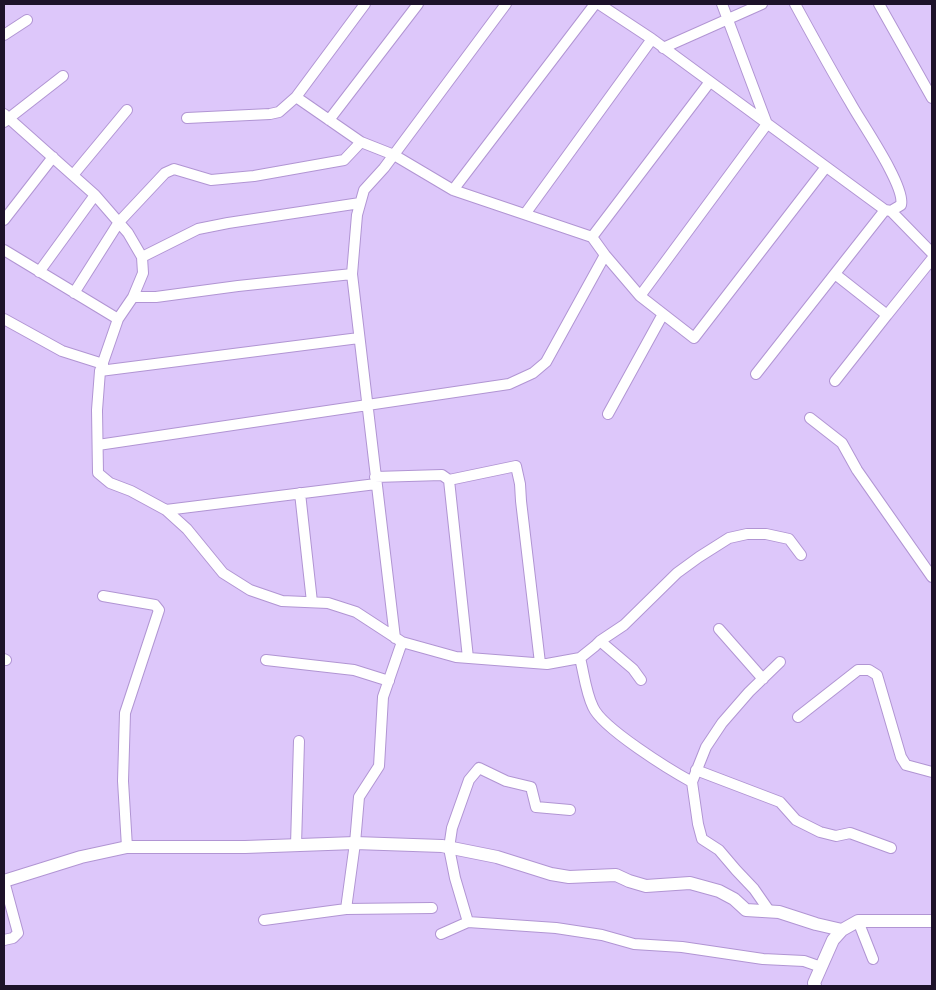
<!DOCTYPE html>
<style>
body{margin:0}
#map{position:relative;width:936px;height:990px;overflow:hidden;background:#ddc7fa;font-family:Mulish,sans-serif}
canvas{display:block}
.frame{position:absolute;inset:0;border:5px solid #1d1229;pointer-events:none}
</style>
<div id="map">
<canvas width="936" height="990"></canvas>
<div class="frame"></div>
</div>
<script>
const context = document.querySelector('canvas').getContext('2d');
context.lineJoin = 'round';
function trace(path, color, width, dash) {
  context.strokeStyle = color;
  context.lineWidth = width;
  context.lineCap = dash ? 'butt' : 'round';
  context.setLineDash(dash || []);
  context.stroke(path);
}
const minor = new Path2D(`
 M599,4l53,35 233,171 6,1 10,-6c5,-19 -41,-84 -51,-103 -19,-32 -37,-65 -55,-98
 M879,4l53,94
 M4,35l23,-15
 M663,48l99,-44
 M296,97l65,45 33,13 59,35 139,47 13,18 35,41 54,42 132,-171
 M4,114l91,81 33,38 14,24 1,16 -10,24 -15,22 -18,52 -3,39 1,63 12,10 21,8 35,19 21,19 36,44 27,17 32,11 46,2 28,9 46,30 54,15 91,7 33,-6
 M187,118l83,-4 9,-2 17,-15 69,-93
 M329,120l89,-116
 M4,122l59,-46
 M73,175l54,-65
 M453,190l142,-186
 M891,211l41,42
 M525,214l127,-175
 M4,220l49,-63
 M592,237l117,-154
 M4,250l114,69
 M142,257l56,-28 30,-6 132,-20
 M39,272l56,-77
 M835,274l52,41 45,-56
 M74,293l45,-71 46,-49 9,-4 37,11 43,-4 90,-16 17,-18
 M640,296l127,-172 -45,-120
 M133,297h23l82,-11 114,-12
 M4,319l58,32 41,13
 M100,371l259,-33
 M756,374l129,-164
 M835,381l52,-66
 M608,414l55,-100
 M810,418l32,25 15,27 75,107
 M98,445l411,-61 24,-11 13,-11 59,-107
 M375,477l67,-2 7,5 19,178
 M449,480l67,-14 4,18 1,17 19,162
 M300,493l12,109
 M166,510l210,-26
 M103,596l52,9 4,5 -34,103 -2,68 4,66
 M719,629l44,50
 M395,638l-43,-364 5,-59 7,-25 20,-22 122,-164
 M600,641l33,28 8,11
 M4,659l2,1
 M266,660l88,10 35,11
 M798,717l60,-47h11l8,5 24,82 5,8 26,7
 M696,770l84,32 16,18 24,12 16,4 14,-3 41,15
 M692,782c-22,-12 -90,-54 -99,-75 -7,-14 -9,-33 -13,-49l15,-12 5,-5 24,-16 53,-52 22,-16 30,-19 18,-4h19l23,5 12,16
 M296,845l3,-104
 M346,909l9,-66 4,-46 20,-31 4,-69 19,-55
 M770,912l-16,-23 -18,-19 -17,-20 -17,-11 -4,-15 -6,-42 14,-35 16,-24 27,-31 31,-30
 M264,920l82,-11 86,-1
 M858,921l15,38
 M468,922l-13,-44 -6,-30 3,-20 17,-48 10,-12 27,13 25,6 5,20 34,3
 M441,934l27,-12 88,6 46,7 32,9 48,3 81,12 41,2 17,6
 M4,940l9,-2 5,-5 -14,-52`);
const tertiary = new Path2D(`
 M4,881l77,-24 46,-10h118l110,-4 87,3 55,11 54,17 18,3 47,-2 13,6 17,5 44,-3 29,8 15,8 12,11 33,2 37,12 26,6
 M815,986l-1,-3 19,-43 9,-10 16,-9h74`);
trace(minor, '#b195d3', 12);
trace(tertiary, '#b195d3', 14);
trace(minor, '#fff', 10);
trace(tertiary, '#fff', 12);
</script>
